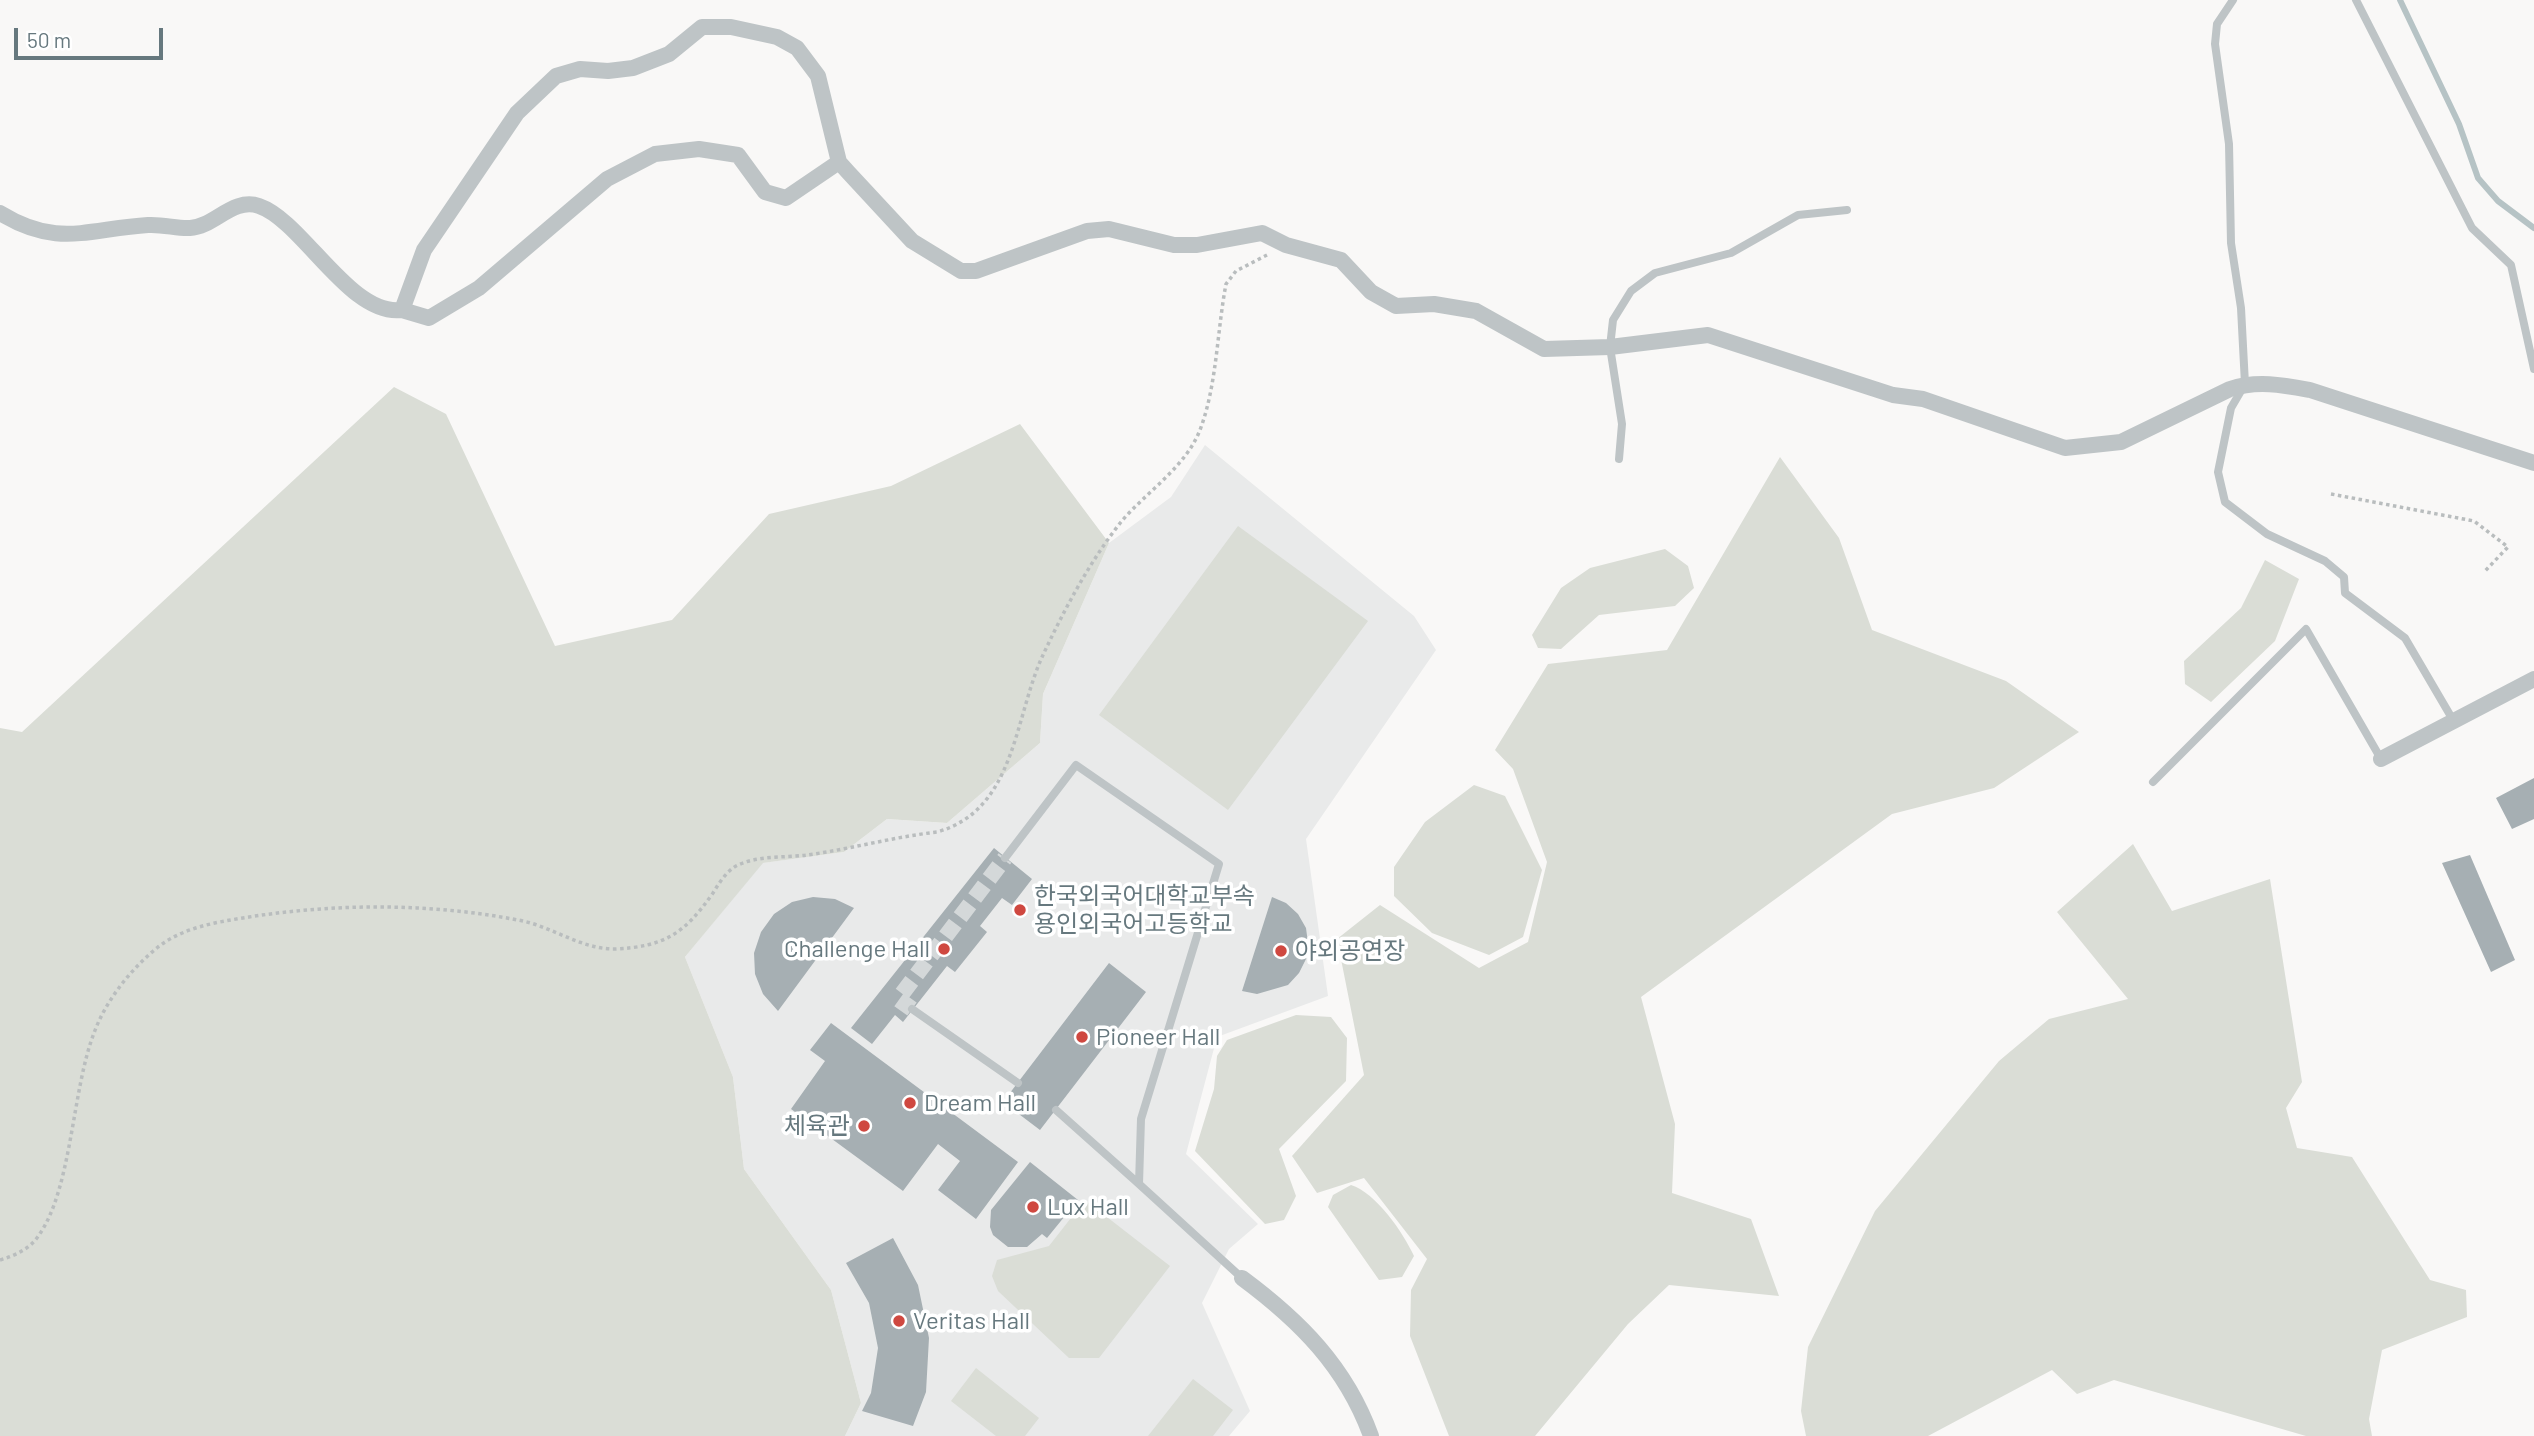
<!DOCTYPE html>
<meta charset="utf-8">
<style>
body{margin:0}
#map{position:relative;width:2534px;height:1436px;overflow:hidden;background:#f9f8f7;font-family:Barlow,sans-serif}
canvas{display:block}
.scale{position:absolute;left:14px;top:28px;width:149px;height:32px;box-sizing:border-box;border:4px solid #66787e;border-top:0;padding-left:9px;font-size:21px;line-height:24px;white-space:nowrap;color:#66787e;-webkit-text-stroke:5px #fff;paint-order:stroke}
</style>
<div id="map">
<canvas width="2534" height="1436"></canvas>
<div class="scale">50 m</div>
</div>
<script>
const context = document.querySelector('canvas').getContext('2d');
context.lineJoin = 'round';
function fillPath(path, color) {
  context.fillStyle = color;
  context.fill(path, 'evenodd');
}
function trace(path, color, width, dash) {
  context.strokeStyle = color;
  context.lineWidth = width;
  context.lineCap = dash ? 'butt' : 'round';
  context.setLineDash(dash || []);
  context.stroke(path);
}
function drawText(font, color, halo, rows, align = 'center') {
  context.font = font + ' Barlow,"Noto Sans KR",sans-serif';
  context.lineWidth = 7;
  context.setLineDash([]);
  context.textBaseline = 'middle';
  context.strokeStyle = halo;
  context.fillStyle = color;
  for (const [text, x, y, turn = 0] of rows) {
    context.save();
    context.translate(x, y);
    context.rotate((+turn || 0) * Math.PI / 180);
    context.textAlign = isNaN(turn) ? turn : align;
    if (halo) context.strokeText(text, 0, 0);
    context.fillText(text, 0, 0);
    context.restore();
  }
}
fillPath(new Path2D(`
 M1205,445l209,171 22,34 -130,189 22,157 -111,41 -31,117 72,70 -29,25 -27,54 48,108 -21,25h-384l16,-33 -30,-113 -87,-121 -11,-92 -48,-120 77,-94 82,-11 43,-33 60,4 93,-80 3,-49 66,-151 62,-46z`), '#e9eaea');
fillPath(new Path2D(`
 M394,387l52,27 109,232 117,-26 97,-106 122,-28 129,-62 89,119 -66,151 -3,49 -93,80 -60,-4 -43,33 -81,11 -78,94 48,120 11,92 87,121 30,113 -16,33h-845v-708l22,4z
 M1780,457l59,81 33,92 134,51 73,51 -85,56 -102,26 -251,183 34,127 -3,69 79,26 28,77 -110,-11 -41,39 -93,112h-86l-39,-100 1,-46 16,-31 -63,-81 -47,15 -25,-37 72,-81 -27,-136 43,-34 99,63 49,-26 19,-80 -34,-93 -18,-19 53,-86 119,-14z
 M1238,526l130,95 -140,189 -129,-95z
 M1665,549l23,17 6,22 -19,18 -76,9 -38,34 -23,-1 -6,-13 29,-47 29,-20z
 M2265,560l34,19 -24,62 -64,61 -26,-18 -1,-23 57,-53z
 M1474,785l31,11 37,74 -19,67 -34,18 -57,-22 -38,-37v-29l31,-45z
 M2133,844l39,67 98,-32 32,203 -16,26 11,40 55,9 78,123 36,10 1,27 -85,33 -13,69 3,17h-66l-192,-56 -37,14 -25,-24 -124,66h-122l-5,-25 7,-64 67,-136 124,-150 50,-42 79,-20 -71,-87z
 M1296,1015l35,2 16,21 -1,43 -67,68 17,47 -12,24 -19,4 -70,-73 19,-62 3,-33 10,-16z
 M1351,1185c25,8 52,47 63,71l-12,21 -23,3 -51,-73 5,-12z
 M1085,1200l85,66 -71,92h-30l-71,-67 -6,-15 5,-16 52,-14z
 M976,1368l63,50 -14,18h-29l-45,-35z
 M1193,1379l40,31 -20,26h-65z`), '#daddd6');
trace(new Path2D(`
 M2400,0l59,124 19,54 20,23 36,27`), '#b6c3c5', 6);
fillPath(new Path2D(`
 M2534,778v41l-22,10 -16,-31z
 M994,848l38,31 -20,26 -10,-7 -22,28 7,6 -32,40 -8,-6 -44,56 -8,-7 -23,29 -21,-16z
 M2470,855l45,105 -24,12 -49,-109z
 M813,897l22,2 19,9 -76,103 -15,-17 -8,-20 -1,-21 7,-21 13,-18 18,-12z
 M1272,897l14,6 12,11 8,14 2,15 -2,16 -7,14 -11,12 -31,9 -15,-3z
 M1109,963l37,29 -106,138 -37,-28z
 M831,1023l187,139 -42,57 -38,-29 22,-29 -22,-17 -35,47 -112,-82 34,-48 -15,-11z
 M1030,1162l48,38 -31,38 -5,-4 -15,13h-19l-15,-12 -3,-8 1,-17z
 M893,1238l25,47 11,53 -3,54 -13,34 -51,-15 9,-18 7,-45 -9,-45 -23,-40z`), '#a6afb3');
trace(new Path2D(`
 M912,1009l-14,-10 107,-141`), '#d4d8d9', 16, [16, 8]);
trace(new Path2D(`
 M2331,494l143,27 34,26 -23,24
 M0,1260c16,-5 30,-11 39,-25 33,-47 33,-145 55,-202 12,-33 37,-64 64,-86 26,-20 59,-25 91,-30 90,-14 184,-14 274,4 31,7 59,28 91,28 51,-2 71,-16 99,-56 6,-10 13,-21 23,-27 21,-11 49,-8 71,-11 44,-6 86,-18 130,-23 79,-22 77,-115 106,-177 21,-45 47,-94 78,-133 25,-30 64,-54 79,-92 17,-45 17,-99 26,-146l10,-13 31,-16`), '#b9bdbe', 3.5, [3.5, 3.5]);
trace(new Path2D(`
 M2233,0l-16,24 -2,20 14,100 2,99 10,65 4,76 -14,24 -13,64 7,30 42,32 58,27 19,16 1,16 60,45 48,82
 M2356,0l116,228 39,37 23,104
 M1619,459l3,-35 -12,-77 3,-27 18,-29 24,-18 76,-20 67,-38 49,-5
 M2153,782l153,-153 75,130
 M1005,858l71,-93 143,99 -78,255 -2,65 103,94
 M912,1009l106,74
 M1056,1110l83,74`), '#bec4c6', 8);
trace(new Path2D(`
 M0,213c57,35 87,16 148,12 15,-1 30,4 42,3 24,-1 43,-31 69,-22 44,15 91,111 143,104l22,-60 93,-137 39,-37 24,-7 28,2 25,-3 36,-14 33,-27h29l46,10 20,11 21,28 21,86 9,10 64,69 49,30h15l111,-40 22,-2 65,16h23l65,-12 24,12 55,15 30,32 25,14 38,-2 42,7 68,38 66,-2 98,-12 185,60 30,4 142,49 56,-6 109,-53c27,-9 53,-4 80,1l224,73
 M402,310l27,8 50,-30 128,-109 48,-25 44,-5 39,6 27,37 21,6 53,-36
 M2381,759l153,-80
 M1242,1278c58,43 104,89 129,158`), '#bec4c6', 16);
for (const [x, y, r, color] of [
 [1020,910,7,"#cf4840"],
 [944,949,7,"#cf4840"],
 [1281,951,7,"#cf4840"],
 [1082,1037,7,"#cf4840"],
 [910,1103,7,"#cf4840"],
 [864,1126,7,"#cf4840"],
 [1033,1207,7,"#cf4840"],
 [899,1321,7,"#cf4840"]
]) {
  const dot = new Path2D();
  dot.arc(x, y, r, 0, 2 * Math.PI);
  context.fillStyle = color;
  context.fill(dot);
  trace(dot, '#fff', 2.5);
}
drawText('24px', '#66787e', '#fff', [
 ["한국외국어대학교부속",1034,896],
 ["용인외국어고등학교",1034,924],
 ["Challenge Hall",930,949,"right"],
 ["야외공연장",1295,951],
 ["Pioneer Hall",1096,1037],
 ["Dream Hall",924,1103],
 ["체육관",850,1126,"right"],
 ["Lux Hall",1047,1207],
 ["Veritas Hall",913,1321]
], 'left');
</script>
